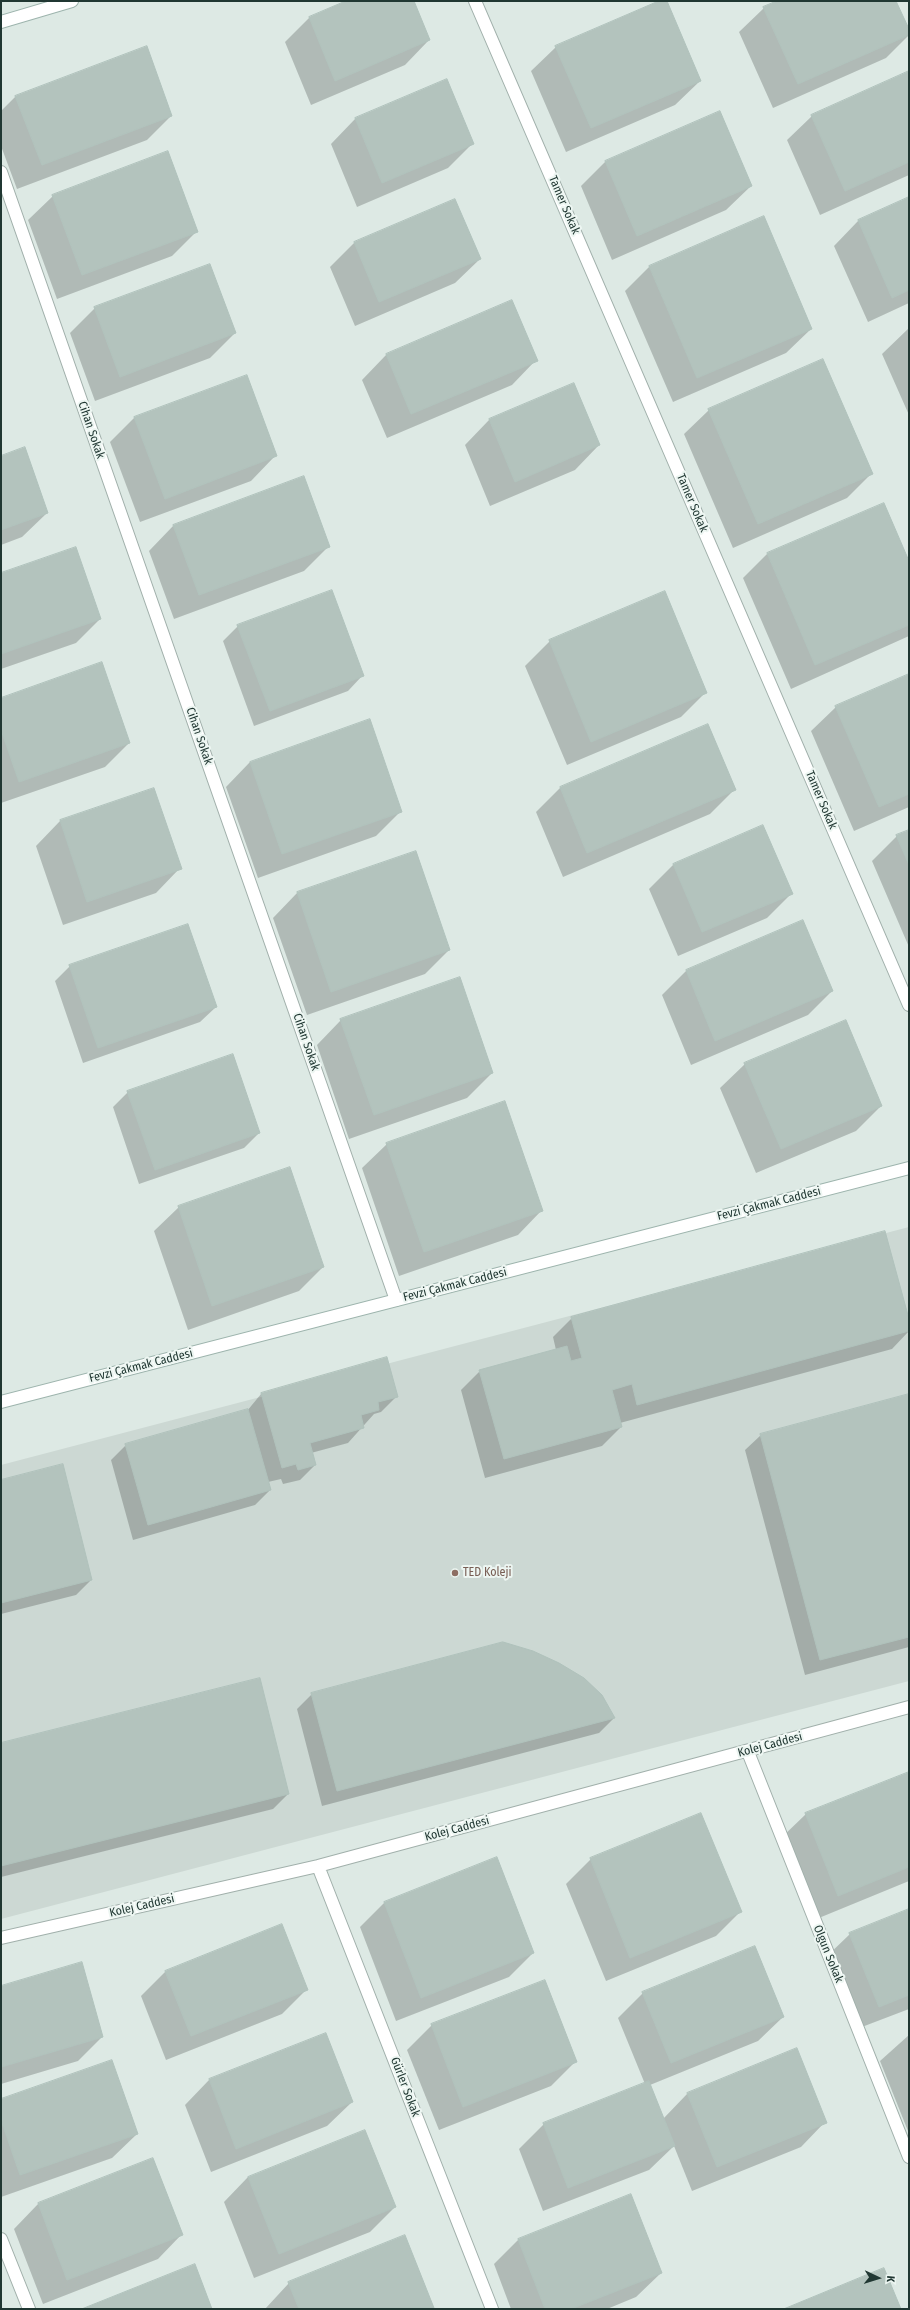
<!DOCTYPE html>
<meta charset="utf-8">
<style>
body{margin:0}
#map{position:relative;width:910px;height:2310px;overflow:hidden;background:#dde9e4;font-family:"Fira Sans Condensed",sans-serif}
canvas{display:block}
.frame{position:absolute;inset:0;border:2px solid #203732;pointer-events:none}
.north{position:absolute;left:858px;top:2258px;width:40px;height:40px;-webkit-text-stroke:3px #edf6f2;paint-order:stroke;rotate:94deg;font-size:11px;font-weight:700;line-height:16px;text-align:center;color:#203732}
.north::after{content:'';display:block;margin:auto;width:14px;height:18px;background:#203732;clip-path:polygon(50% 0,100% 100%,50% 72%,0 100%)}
</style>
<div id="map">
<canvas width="910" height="2310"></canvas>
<div class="frame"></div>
<div class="north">K</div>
</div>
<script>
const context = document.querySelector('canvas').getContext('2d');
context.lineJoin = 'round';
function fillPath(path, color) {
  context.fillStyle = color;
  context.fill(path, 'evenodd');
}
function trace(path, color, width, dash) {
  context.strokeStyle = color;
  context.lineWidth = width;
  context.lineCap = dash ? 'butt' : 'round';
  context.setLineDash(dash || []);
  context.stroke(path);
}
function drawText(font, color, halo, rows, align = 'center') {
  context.font = font + ' "Fira Sans Condensed",sans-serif';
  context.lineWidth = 4;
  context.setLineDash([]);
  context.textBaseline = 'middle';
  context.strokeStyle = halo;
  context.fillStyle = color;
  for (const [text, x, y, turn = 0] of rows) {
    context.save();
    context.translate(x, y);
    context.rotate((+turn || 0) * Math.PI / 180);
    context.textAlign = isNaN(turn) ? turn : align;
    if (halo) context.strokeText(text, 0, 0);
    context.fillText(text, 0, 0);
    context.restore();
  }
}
fillPath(new Path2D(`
 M909,1227v454l-908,238v-454z`), '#ccd8d3');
fillPath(new Path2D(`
 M348,1h65l16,39 -24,25 -94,40 -26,-63 24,-24z
 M661,1h5l34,80 -25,24 -109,47 -35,-81 25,-24z
 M780,1h115l14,34 -23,23 -113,50 -34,-76 25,-24z
 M909,72v103l-89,40 -33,-75 25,-24z
 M446,80l27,63 -25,25 -91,39 -26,-63 24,-25z
 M16,96l155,20 -24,24 -130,49 -16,-43v-35z
 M720,113l31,73 -25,24 -114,50 -31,-74 24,-24z
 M53,196l144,35 -25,25 -115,43 -29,-79z
 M909,198v105l-41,19 -34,-76 24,-25z
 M455,200l25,59 -25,24 -100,43 -25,-59 24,-24z
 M650,266l161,63 -25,24 -113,49 -48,-111z
 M511,302l25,58 -24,25 -125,53 -25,-58 24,-25z
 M95,308l140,25 -25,25 -115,43 -25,-68z
 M909,328v87l-27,-61z
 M574,384l25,61 -24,25 -85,36 -25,-61 24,-25z
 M709,410l162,64 -24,24 -114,50 -49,-114z
 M134,418l141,38 -24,25 -111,41 -30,-80z
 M1,457l46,56 -25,24 -21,8z
 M303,477l26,69 -25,25 -130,48 -25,-68 24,-25z
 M767,554l142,10v72l-118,53 -48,-111z
 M1,574l99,45 -24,24 -75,26z
 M238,626l125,49 -15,16 -94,35 -31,-85z
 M550,641l156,51 -25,25 -114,48 -42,-99z
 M909,675v132l-55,24 -43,-100 25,-24z
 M1,699l128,44 -24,24 -104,36z
 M708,725l27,64 -25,25 -147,63 -27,-65 24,-24z
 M250,762l150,50 -24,24 -118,42 -32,-91z
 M153,789l27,79 -24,25 -93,32 -27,-79 24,-25z
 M909,831v116l-37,-86 25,-25z
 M416,852l33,98 -24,24 -118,41 -34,-97 24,-25z
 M674,864l117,30 -24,24 -89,38 -29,-67z
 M803,921l29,70 -24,24 -117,50 -29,-70 24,-24z
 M70,966l146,41 -16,15 -117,41 -28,-82z
 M341,1020l151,53 -25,25 -118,41 -32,-94z
 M745,1064l136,42 -25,25 -100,42 -36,-85z
 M128,1092l131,41 -15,15 -105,36 -26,-77z
 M387,1144l155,66 -24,25 -119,41 -37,-108z
 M179,1207l144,60 -24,24 -111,39 -34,-99z
 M572,1318l337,5v8l-17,18 -272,74 1,4 -19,19 -117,32 -24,-88 19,-19 76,-21 -3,-13z
 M261,1394l136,2 -16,16 -7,2 -26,29 -37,10 4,12 -15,15 -17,4 -2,-5 -13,3 2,8 -15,15 -122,35 -22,-80 15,-15 121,-34z
 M909,1395v252l-104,28 -60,-225 16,-15z
 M1,1481l90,99 -15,15 -75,19z
 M312,1694l302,24 -15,15 -277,73 -25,-97z
 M1,1744l287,50 -15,15 -272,68z
 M909,1773v108l-95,39 -33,-82 25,-24z
 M591,1859l149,53 -24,24 -110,45 -40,-97z
 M384,1903l149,50 -24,24 -113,44 -36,-94z
 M909,1910v99l-55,21 -29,-72 25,-24z
 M165,1972l142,17 -25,25 -116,46 -25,-64z
 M1,1987l101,50 -24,24 -77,23z
 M643,1993l140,24 -25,24 -108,44 13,34 24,-25 109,-45 29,73 -24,25 -109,44 -18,-45 -25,24 -106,41 -24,-62 25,-25 101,-40 -27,-66z
 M432,2025l143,37 -24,24 -112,44 -32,-80z
 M325,2034l27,68 -25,24 -116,46 -26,-67 24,-25z
 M909,2035v96h-1l-28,-70z
 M1,2100l136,34 -25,24 -111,39z
 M153,2159l29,75 -24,25 -115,45 -29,-75 24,-25z
 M248,2177l147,30 -25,25 -116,46 -30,-76z
 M405,2237l27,72h-167l24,-26z
 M518,2240l143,33 -25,24 -29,12h-96l-17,-45z`), '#0003');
const building = new Path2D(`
 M346,1h68l16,39 -95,41 -26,-64z
 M659,1h8l34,80 -110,47 -36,-82z
 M777,1h119l13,28v6l-111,49 -35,-77z
 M147,46l25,70 -130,49 -27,-69z
 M909,71v91l-64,29 -34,-76z
 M447,79l27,65 -92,39 -27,-65z
 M720,111l32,75 -115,50 -32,-75z
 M168,151l30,81 -116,43 -30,-80z
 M909,197v93l-17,8 -34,-78z
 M455,199l26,60 -102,43 -25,-60z
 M764,216l48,113 -115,49 -48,-112z
 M210,264l26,69 -116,44 -26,-70z
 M512,300l26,61 -127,53 -25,-60z
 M823,359l50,115 -115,50 -50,-115z
 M247,375l30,81 -112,43 -31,-82z
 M574,383l26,62 -85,37 -26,-63z
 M25,447l23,66 -47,17v-74z
 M304,476l26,71 -131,48 -26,-70z
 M884,503l25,58v64l-94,40 -48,-112z
 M76,547l25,72 -100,35v-81z
 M332,590l32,86 -94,35 -33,-86z
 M665,591l42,102 -116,49 -42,-102z
 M102,662l28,81 -111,39 -18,-52v-32z
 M909,674v120l-30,13 -44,-101z
 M370,719l32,93 -120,42 -32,-92z
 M708,724l28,66 -149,63 -27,-66z
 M154,788l28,81 -95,33 -27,-82z
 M763,825l30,69 -91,38 -29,-68z
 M909,830v35l-13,-30z
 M416,851l34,99 -119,42 -34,-100z
 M803,920l30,71 -118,50 -29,-71z
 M188,924l29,83 -119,41 -29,-83z
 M460,977l33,96 -119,42 -34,-96z
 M846,1020l36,86 -101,43 -37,-86z
 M233,1054l27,79 -105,37 -28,-79z
 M505,1101l38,110 -119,41 -38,-109z
 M290,1167l34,100 -112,39 -34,-100z
 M885,1231l24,88v12l-272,74 -5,-21 -20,6 10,37 -118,32 -25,-89 88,-24 4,15 11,-3 -11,-41z
 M387,1357l11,40 -20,5 1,8 -18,5 3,13 -54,15 6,22 -18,5 -2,-6 -14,4 -21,-75z
 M909,1394v243l-89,23 -60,-226z
 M248,1409l23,81 -123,35 -23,-81z
 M63,1464l29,116 -91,23v-123z
 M503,1642l30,9 26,12 25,15 18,17 13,23 -278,73 -26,-98z
 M260,1678l29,116 -288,72v-123z
 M909,1772v95l-71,29 -33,-83z
 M701,1813l41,99 -112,46 -40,-100z
 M497,1857l37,96 -113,45 -37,-96z
 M909,1909v86l-30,12 -30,-74z
 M282,1924l26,66 -117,46 -26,-65z
 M755,1946l29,71 -113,46 -29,-71z
 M82,1962l21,75 -102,30v-81z
 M545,1980l32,82 -114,45 -32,-83z
 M326,2033l27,69 -117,47 -27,-70z
 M797,2048l30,75 -110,44 -30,-74z
 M112,2060l26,74 -118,41 -19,-55v-21z
 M649,2081l26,65 -107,42 -25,-65z
 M365,2130l31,77 -117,47 -31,-77z
 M153,2158l30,77 -116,45 -29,-77z
 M631,2194l31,79 -91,36h-26l-27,-70z
 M405,2235l29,73 -135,1 -11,-27z
 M195,2264l17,45h-130z
 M884,2268l17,41h-117z`);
fillPath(building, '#b3c3bd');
trace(building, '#b0c2bc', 1);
const street = new Path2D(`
 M475,1l434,1004
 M1,172l395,1128
 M748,1752l161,405
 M318,1866l174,443
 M1,1938l317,-72 591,-159
 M1,2239l28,70`);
const secondary = new Path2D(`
 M1,22l71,-21
 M1,1402l908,-234`);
trace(street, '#a1b0ab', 14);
trace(secondary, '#9db4ad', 14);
trace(street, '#fff', 12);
trace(secondary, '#fff', 12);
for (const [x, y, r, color] of [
 [455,1573,4,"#8d6e63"]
]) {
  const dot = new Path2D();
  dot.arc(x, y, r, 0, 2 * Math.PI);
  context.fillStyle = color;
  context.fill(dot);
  trace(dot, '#edf6f2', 1.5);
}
drawText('12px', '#203732', '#edf6f2', [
 ["Tamer Sokak",564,205,67],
 ["Cihan Sokak",91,430,71],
 ["Tamer Sokak",692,503,67],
 ["Cihan Sokak",199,736,71],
 ["Tamer Sokak",821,800,67],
 ["Cihan Sokak",306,1042,71],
 ["Fevzi Çakmak Caddesi",769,1204,-14],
 ["Fevzi Çakmak Caddesi",455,1285,-14],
 ["Fevzi Çakmak Caddesi",141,1366,-14],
 ["Kolej Caddesi",770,1745,-15],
 ["Kolej Caddesi",457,1829,-15],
 ["Kolej Caddesi",142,1906,-13],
 ["Olgun Sokak",828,1954,68],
 ["Gürler Sokak",405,2087,69]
]);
drawText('12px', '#785e54', '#edf6f2', [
 ["TED Koleji",463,1573]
], 'left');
</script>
